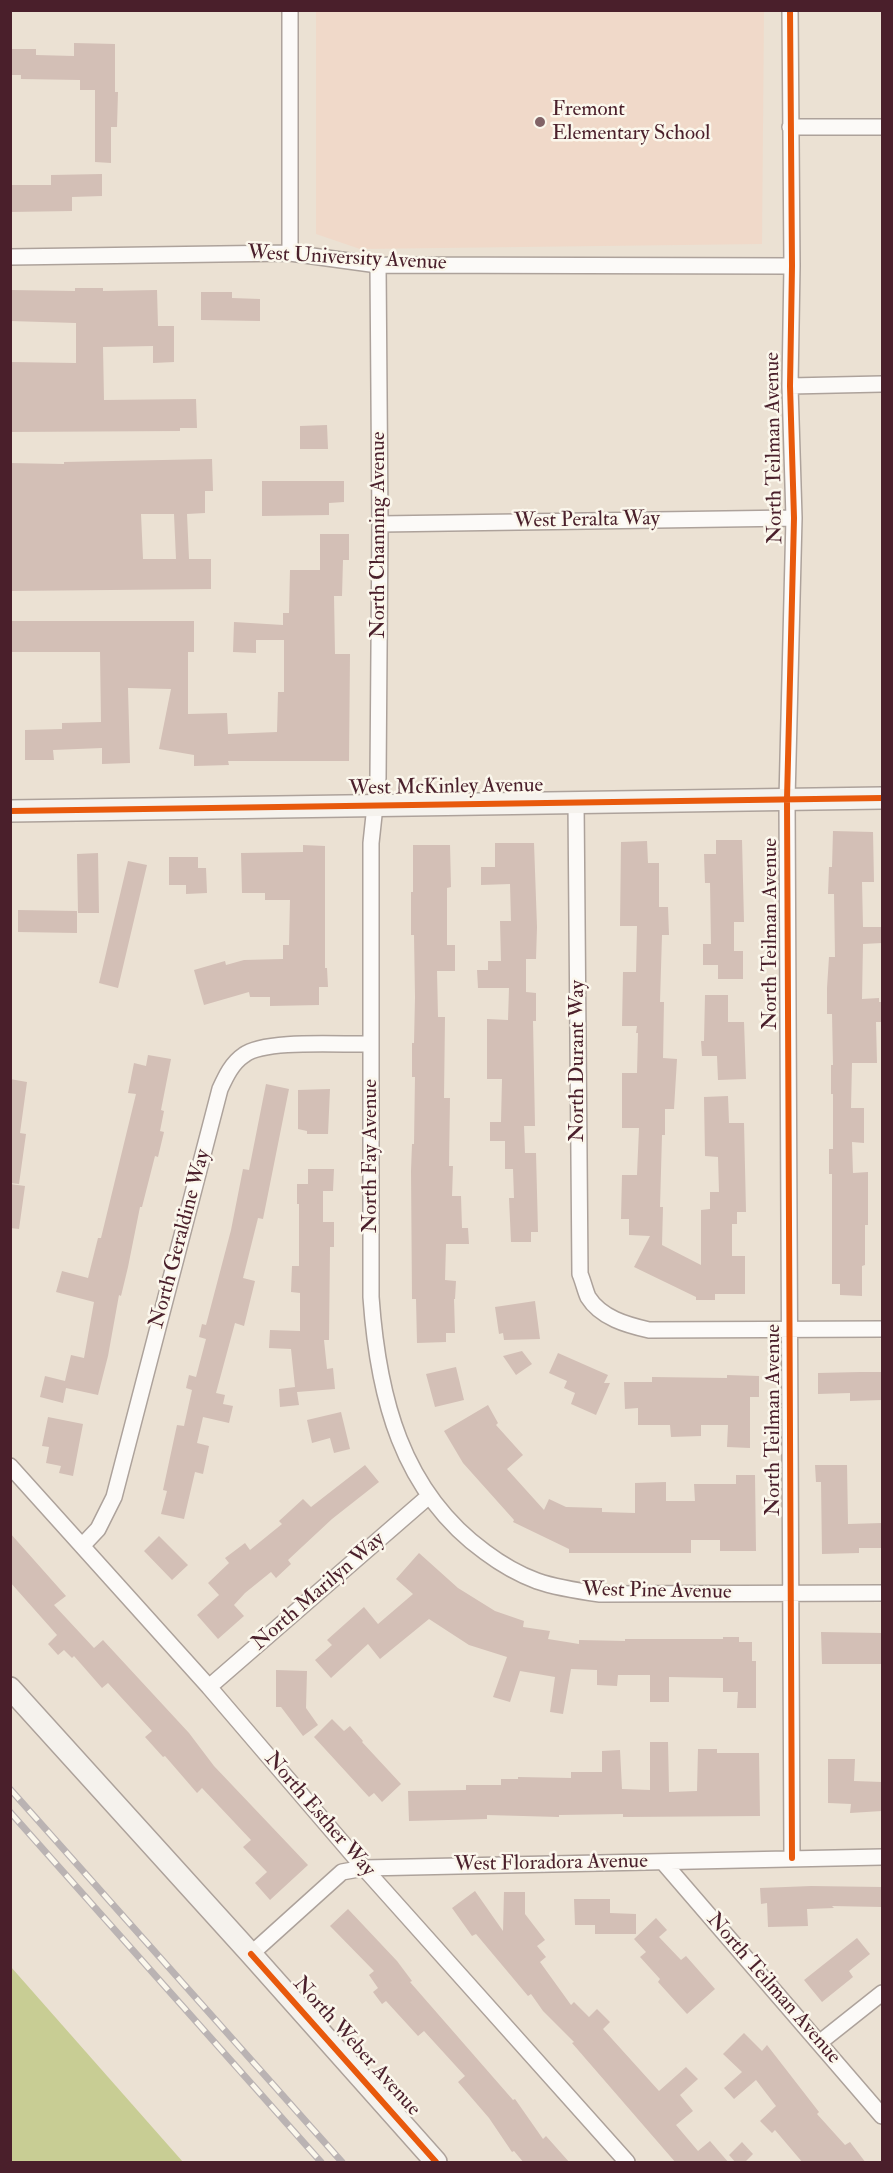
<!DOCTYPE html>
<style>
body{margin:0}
#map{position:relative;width:893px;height:2173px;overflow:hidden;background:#ebe1d3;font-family:"IM FELL Double Pica",serif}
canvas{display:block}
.frame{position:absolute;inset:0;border:12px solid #4a1f2b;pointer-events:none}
</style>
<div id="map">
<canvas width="893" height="2173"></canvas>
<div class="frame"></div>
</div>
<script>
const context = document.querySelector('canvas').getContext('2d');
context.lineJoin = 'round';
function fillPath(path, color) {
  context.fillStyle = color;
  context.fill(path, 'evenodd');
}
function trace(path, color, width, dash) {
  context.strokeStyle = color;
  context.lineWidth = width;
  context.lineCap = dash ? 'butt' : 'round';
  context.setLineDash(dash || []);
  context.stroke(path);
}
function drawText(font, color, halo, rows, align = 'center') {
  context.font = font + ' "IM FELL Double Pica",serif';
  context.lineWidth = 5;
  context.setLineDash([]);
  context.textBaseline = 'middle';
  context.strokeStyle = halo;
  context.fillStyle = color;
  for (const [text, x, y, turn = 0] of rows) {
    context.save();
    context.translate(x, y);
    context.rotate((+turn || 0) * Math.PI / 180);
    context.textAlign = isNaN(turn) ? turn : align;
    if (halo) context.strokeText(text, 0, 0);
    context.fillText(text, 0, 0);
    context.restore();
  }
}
fillPath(new Path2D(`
 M316,11h448l-2,233 -402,5 -44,-15z`), '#f0d9c9');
fillPath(new Path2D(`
 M10,1967h1l172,195h-172z`), '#c8cd94');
fillPath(new Path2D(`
 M74,43l41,1v48h3l-1,35h-6v36l-16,-1v-72h-15v-10l-59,-1v-4h-11v-26h26v6l38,1z
 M102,174v22l-30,1v14l-62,1v-27h41v-10z
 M75,288h28v3l54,-1 1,36h16v36l-21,1v-17l-50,1 1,53 92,-1 1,29h-17v3l-170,1v-70l66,1v-40l-66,-2v-31l65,1z
 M201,292h31v6l28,1v22l-59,-1z
 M327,425l1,24h-28v-23z
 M212,459l1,32h-8v22l-18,1 2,45h22v30l-201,2v-128l54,1v-2zM141,514h33l2,45h-33z
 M262,481h82v21l-15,1v12l-67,1z
 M320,534h29v26h-6l-1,36h-8l1,58h15l-1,107h-121l1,4 -35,1v-11l-35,-6 12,-60 -43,-1 2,75 -28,1v-16l-49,2 1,10h-29v-30l37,-1v-6l39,-1 -1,-70h-90v-31h184v31h-6v62l39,-1 1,21 49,-2 1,-40h6v-52h-28v13l-23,-1 1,-30 49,3v-12h6l1,-43h30z
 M833,831l40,1 1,50h-12l1,45h19v16l-19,1 -1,55 17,-1v4h3v20h-6l1,41h-25l-1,45h13v35l-12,-1 1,31 15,-1v53h-3v40l-3,1v30l-22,-1v-11h-8v-110h-3v-25h4v-55h-2v-29h2l-1,-51h-5v-26l2,-31h6l-1,-63h-6l1,-27h3z
 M716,840h26l2,82h-10v29h9v28h-25v-14h-15v-21h8l-1,-61h-5l-1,-29h12z
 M647,841l1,22h11v44h9l1,28h-7l-2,67h4l-1,56 14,1 -3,50h-9v26h-3l-2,72h3l-1,38 39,20v-55l9,-1v-17h9l-1,-35 -13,-1 -1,-59 24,-1 1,27h15l2,89h-9v12h-5v32h13v38h-30v6h-19v-3l-62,-30 16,-31 -21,-1v-16h-8l1,-44h15l2,-47h-17v-55h15l1,-40h-2l1,-7h-15l1,-54h13l1,-46h-17l1,-84z
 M495,843h39l3,84 -1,32h-10v33l10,1v28h-3l2,105h-11l1,27h11l2,79h-7v10h-20l-2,-44h5l-1,-29h-8v-28h-15v-19h11l1,-43h-15v-60l21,1 1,-32h-31l-1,-18h11v-9h13l-1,-40h11l-1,-37 -29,1v-18h14z
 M303,845l22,1v122h2l1,19h-9v18l-49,1v-9h-20l-1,-5 -45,13 -10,-35 31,-9 1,4 18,-5 39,-1v-14h6l1,-45h-25v-7h-23l-1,-40 62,-1z
 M413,845h37l1,42 -4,1v57h8v26h-18l1,46h7l-1,81h6l-1,68h4l-1,30h9l1,32h6l1,16h-23l-1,36 11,1 -1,18h-1l1,34h-9v9l-29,1 -1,-44h-4l-1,-128 1,-27h2l1,-67h-3v-34h2l1,-46 -1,-62h-3v-43h2z
 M98,853l1,60h-21l-1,-59z
 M169,857h29v11h8l1,25 -21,1v-9h-17z
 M128,861l19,4 -29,123 -19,-5z
 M18,910l59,1v22l-59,-1z
 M705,995h23v27h16l2,57 -28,1 -1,-24h-15l-1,-15h3z
 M148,1055l23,4 -10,51 3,1 -4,20 4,1 -6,25 -3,-1 -13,51h-2l-12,60 -7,29 -2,-1 -11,61 -10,39 -32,-7 -3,15 -23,-6 5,-21 20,5 6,-26 13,3 10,-56 -38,-10 6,-21 26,7 10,-40h3l35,-144 -8,-1 6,-30 12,3z
 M10,1079l17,3 -7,51 6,1 -7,50 -9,-1z
 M266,1084l23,5 -26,130 -5,-1 -15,60 12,3 -11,45 -9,-3 -19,70 9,2 -2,9 10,2 -4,17 -26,-6 -6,26 12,3 -6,28 -8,-2 -11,47 -23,-5 6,-23 -4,-1 14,-65 7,1 8,-36 -6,-2 3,-13 7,2 10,-38 -7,-2 3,-13 4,1 25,-95 12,-61 6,1z
 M330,1089l-2,45h-21v-3l-9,-2v-39z
 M308,1169h26l-1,22h-10v31h11v25h-4l-1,93h-5l3,29 6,-1 2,21 -38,3 2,13 -19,2 -1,-18 16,-2 -4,-38 -22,-1 1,-18 30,1v-38l-9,-1 1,-26h7v-62h-2v-20h11z
 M10,1184l15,2 -6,43 -9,-1z
 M535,1301l5,38 -36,1 -1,-7 -4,1 -4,-27z
 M522,1351l10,13 -16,11 -13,-19z
 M558,1353l50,22 -4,8h6l-14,32 -25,-11 4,-11 -11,-5 3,-7 -18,-8z
 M456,1367l8,33 -29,7 -9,-33z
 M860,1372h22v28l-32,1v-8l-32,1v-21z
 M727,1375l32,1v21h-9v51l-23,-1 1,-22h-27v11l-30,1 -1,-12h-32v-17l-13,1 -1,-27h28v-5l75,1z
 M488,1405l10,18 -2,2 27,30 -16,14 37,41 5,-11 17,8 36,1v4l33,1v-30l31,-1v19h29l-1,-17h42v-9h19l1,76h-36v-11h-29v13h-122v-4l-56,-27 1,-2 -51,-57 -19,-32z
 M341,1412l9,37 -16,4 -4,-15 -18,5 -5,-23z
 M48,1417l35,7 -10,52 -14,-3 2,-7 -15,-3 3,-16 -7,-1z
 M365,1465l14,17 -47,37 -44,41 3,4 -15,14 -5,-6 -26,21 -11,12 10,11 -26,23 -21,-24 22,-20 -11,-12 21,-20 -4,-5 20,-15 5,7 32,-26 -3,-3 24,-22 8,8z
 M815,1465h32l1,59 34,-1v25h-23v5l-37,1 -1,-72h-5z
 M10,1533l56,63 -12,9 40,43 9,-8 86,93 25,33 94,99 -38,35 -15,-17 12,-11 -24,-25 8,-7 -49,-52 -5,5 -32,-37 -2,1 -18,-20 7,-6 -44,-48 -6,5 -28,-32 -2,2 -8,-8 -6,5 -10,-11 9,-9 -47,-53z
 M159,1536l29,29 -16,15 -28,-29z
 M419,1553l39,35 37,23 29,10 -1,6 27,4 -2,8 31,5v-4l46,1v-2h98v-2h16v5h13v19h4v47h-19l1,-16h-15v-14l-54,-1v25h-19v-27h-32l-1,11 -20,-1v-15l-26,-1 -8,45 -13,-2 5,-35 -35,-6 -10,31 -17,-5 14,-40 -38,-12 -40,-26 -49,40 -12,-15 -37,34 -16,-18 17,-15 -5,-5 37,-33 14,17 35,-30 -17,-15z
 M821,1632l61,1v31h-60z
 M276,1670l31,1 -1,37 12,17 -15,11 -22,-29h-5z
 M332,1719l12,12 6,-5 13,15 -1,1 39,42 -19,18 -8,-9 -5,4 -55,-60z
 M650,1742h18l1,50 28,-1 1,-42h19v4h42l1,63 -137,1v-3l-64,1v2l-72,-2v4l-78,2 -1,-30 58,-1v-5h35v-6h17v-2l53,1v-6h31v-21l18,-1 2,39 28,1z
 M828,1759h27l-1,22 28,1v29l-32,2 1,-9 -23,-1z
 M811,1886l71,1v20l-50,-1 2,2 -27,1 1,17 -40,1 -1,-24 -6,1 -1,-16z
 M475,1891l28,40 1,-39h21v22l20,26 -8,6 9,11 -6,5 31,43 3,-3 15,15 8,-8 13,13 -7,7 56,62 27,-24 12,12 -18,16 13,16 -17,14 22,26 12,-10 19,22h-53l-104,-120 2,-1 -31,-31 -12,-17 -3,2 -52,-62 -4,2 -20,-28z
 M574,1899h36v14l26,1v20h-41v-9h-20z
 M348,1909l49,52 15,20 -2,1 103,118 2,-1 28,40 3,-3 24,27h-46l-10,-12 -2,1 -23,-34 -31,-36 7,-6 -41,-45 -6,5 -32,-35 -4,3 -9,-12 5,-4 -9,-13 5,-4 -44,-45z
 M656,1918l11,12 -8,7 22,23 5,-4 29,33 -28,25 -29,-32 2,-3 -20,-22 6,-5 -12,-13z
 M857,1938l13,16 -21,17 4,6 -31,25 -18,-22z
 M744,2033l18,18 5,-6 52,67 -2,2 28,31 5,-3 16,21h-63l-28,-33 -3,3 -12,-12 16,-15 -20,-26 -22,19 -10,-11 18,-16 -19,-18z
 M742,2142l11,12 -9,9h-8l-7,-8z`), '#d3bfb6');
const street = new Path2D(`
 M290,10v243
 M790,10l2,256 -2,120 4,132 -7,281 5,1059
 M790,127h92
 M10,257l280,-4 88,12 414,1
 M378,265l2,259 -2,254 -7,65v454c7,99 30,194 114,255 16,12 33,22 52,29 20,7 41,10 63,13l282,-1
 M790,386l92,-2
 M380,524l414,-6
 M576,802l4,472c3,7 5,16 8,23 13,21 39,28 61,33l233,-1
 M10,1466l199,221 155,181 263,294
 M82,1546l16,-17 16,-32 106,-408c6,-13 12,-26 24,-34 21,-16 98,-10 127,-11
 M209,1687l220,-191
 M663,1862l219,254
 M251,1954l91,-82 22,-4 518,-11
 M819,2043l63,-50`);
const secondary = new Path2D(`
 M10,811l872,-13
 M10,1688l241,266 185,208`);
trace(street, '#ada29b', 18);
trace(secondary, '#ada29b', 24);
trace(street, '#fcfaf8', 15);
trace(secondary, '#f5f2ed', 21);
const rail = new Path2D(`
 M10,1789l332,373
 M10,1812l311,350`);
trace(rail, '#bab3b3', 7);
trace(rail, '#fbf7ec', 4.5, [14]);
trace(new Path2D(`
 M790,10l2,256 -2,120 4,132 -7,281 5,1059
 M10,811l872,-13
 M251,1954l185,208`), '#e8590c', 6);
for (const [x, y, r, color] of [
 [540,122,6,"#826366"]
]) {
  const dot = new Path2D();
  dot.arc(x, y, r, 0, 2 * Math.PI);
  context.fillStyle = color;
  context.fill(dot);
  trace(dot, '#fbf7ec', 2);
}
drawText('21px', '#4a1f2b', '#fbf7ec', [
 ["Fremont",552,110],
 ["Elementary School",552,134]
], 'left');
drawText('21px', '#4a1f2b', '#fbf7ec', [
 ["West University Avenue",347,259,3],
 ["North Teilman Avenue",775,448,-91],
 ["West Peralta Way",587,521,-1],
 ["North Channing Avenue",379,535,-90],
 ["West McKinley Avenue",446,788,-1],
 ["North Teilman Avenue",771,934,-90],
 ["North Durant Way",578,1061,-90],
 ["North Fay Avenue",371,1156,-90],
 ["North Geraldine Way",181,1239,-75],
 ["North Teilman Avenue",774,1420,-90],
 ["North Marilyn Way",319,1592,-41],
 ["West Pine Avenue",657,1592,1],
 ["North Esther Way",319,1815,49],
 ["West Floradora Avenue",551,1864,-1],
 ["North Teilman Avenue",773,1989,49],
 ["North Weber Avenue",356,2047,48]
]);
</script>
